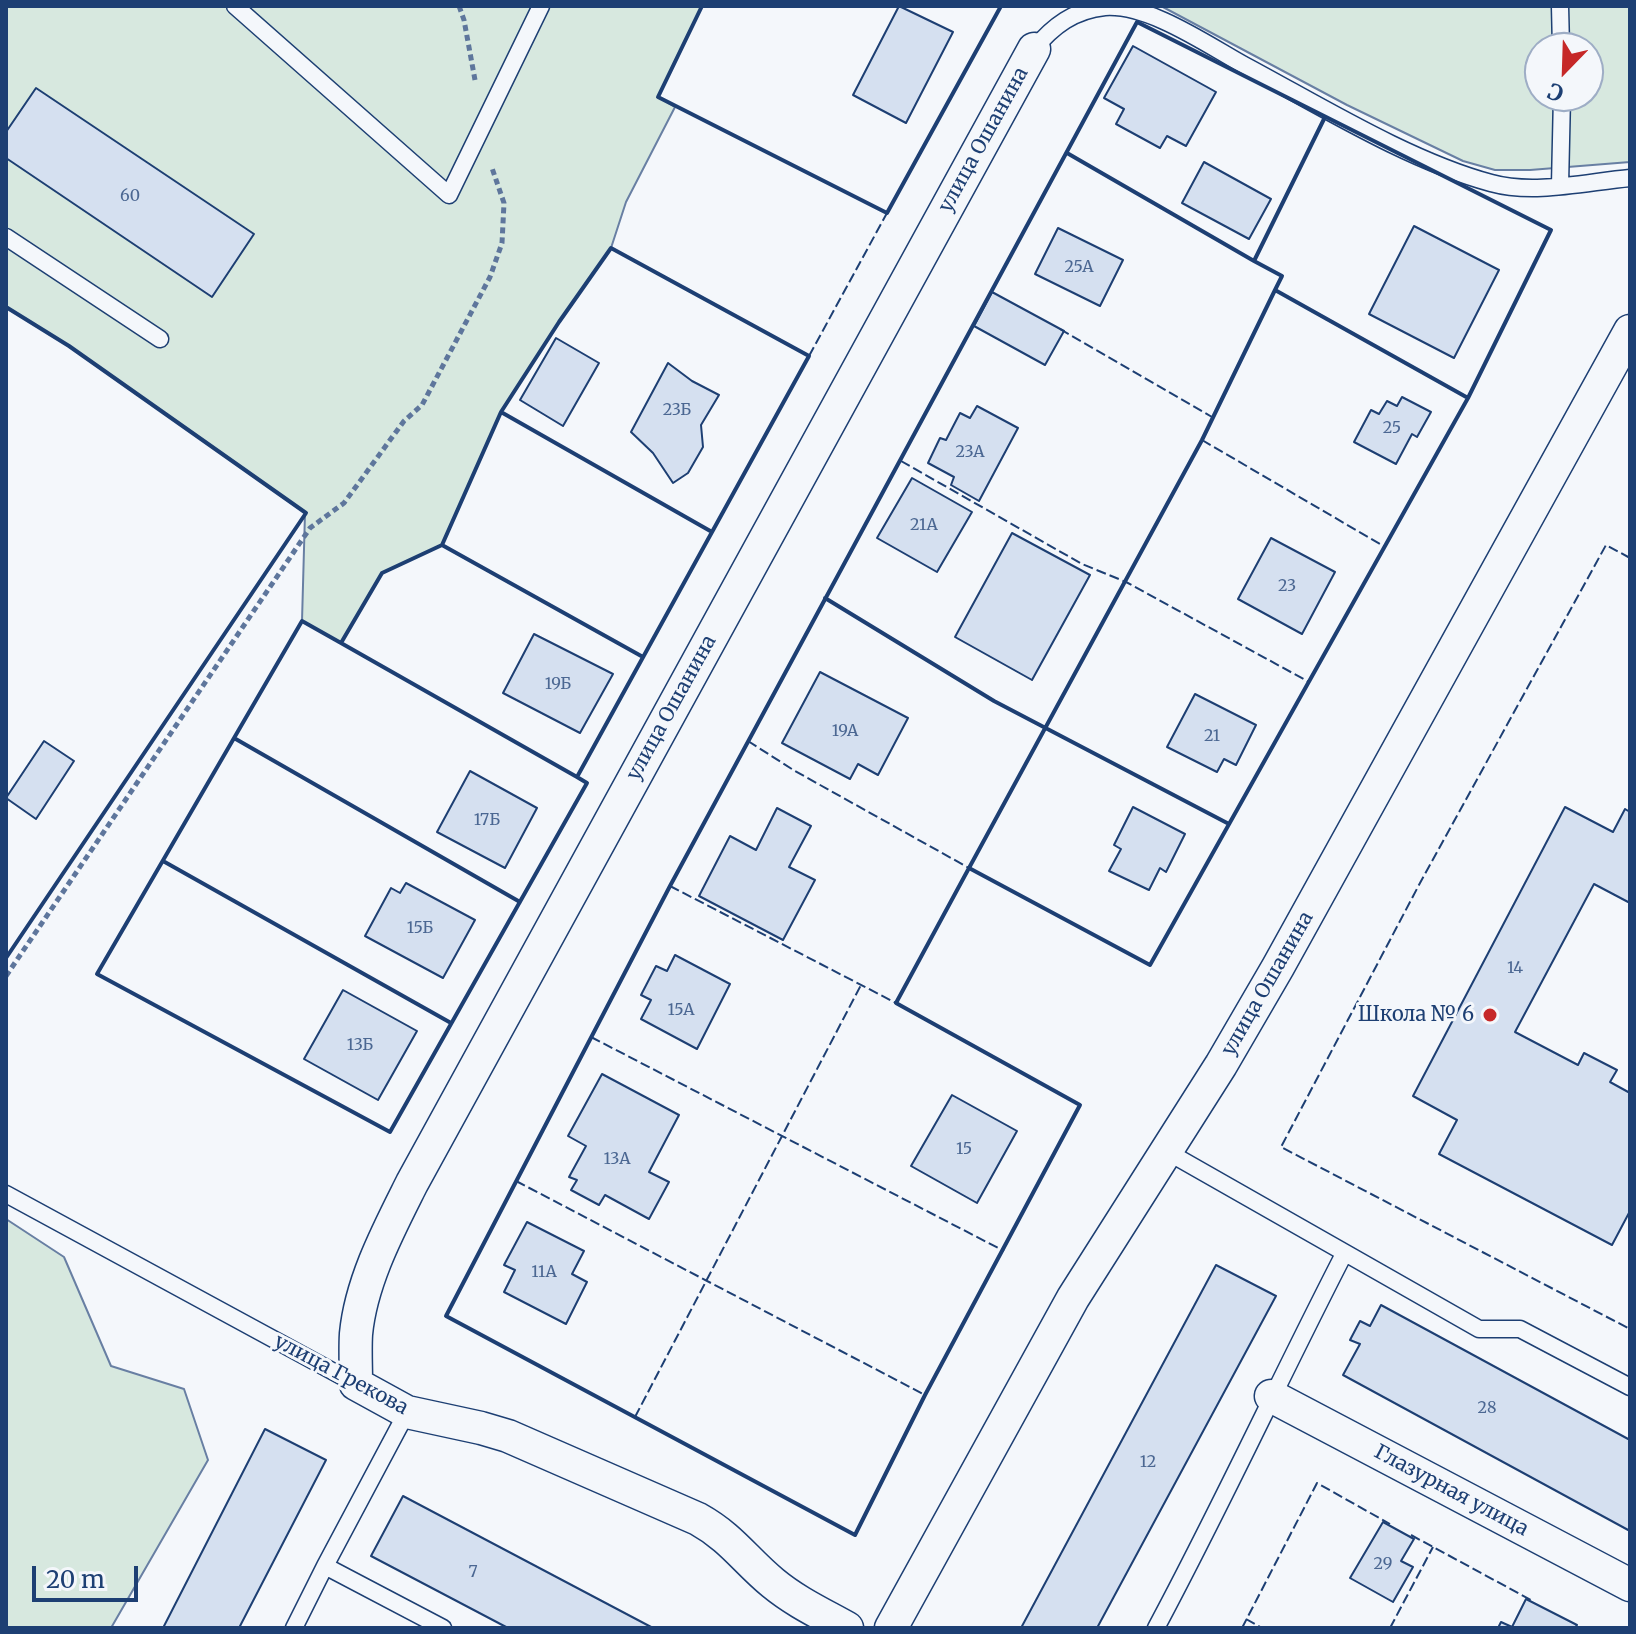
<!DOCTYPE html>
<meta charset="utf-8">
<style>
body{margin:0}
#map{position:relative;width:1636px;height:1634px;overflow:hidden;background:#f4f7fb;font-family:Merriweather,serif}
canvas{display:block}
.frame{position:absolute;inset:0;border:8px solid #1d3f73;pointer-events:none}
.north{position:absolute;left:1524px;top:32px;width:80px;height:80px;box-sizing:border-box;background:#f4f7fb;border:2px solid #9eadc5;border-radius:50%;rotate:203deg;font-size:22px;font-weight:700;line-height:32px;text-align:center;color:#1d3f73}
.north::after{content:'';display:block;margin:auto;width:28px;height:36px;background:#c62828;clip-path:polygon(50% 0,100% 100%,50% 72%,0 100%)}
.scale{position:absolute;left:32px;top:1566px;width:106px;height:36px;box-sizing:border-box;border:4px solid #1d3f73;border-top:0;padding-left:10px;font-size:24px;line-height:28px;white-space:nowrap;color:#1d3f73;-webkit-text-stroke:6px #f4f7fb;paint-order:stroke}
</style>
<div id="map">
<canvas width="1636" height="1634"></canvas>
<div class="frame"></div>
<div class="north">С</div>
<div class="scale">20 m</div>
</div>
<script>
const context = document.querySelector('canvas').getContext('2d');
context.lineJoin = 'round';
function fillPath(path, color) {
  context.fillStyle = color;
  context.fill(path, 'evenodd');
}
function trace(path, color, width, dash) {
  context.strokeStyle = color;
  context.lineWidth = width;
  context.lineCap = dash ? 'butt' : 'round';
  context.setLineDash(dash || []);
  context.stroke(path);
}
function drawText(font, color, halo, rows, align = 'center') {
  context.font = font + ' Merriweather,serif';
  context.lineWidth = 6;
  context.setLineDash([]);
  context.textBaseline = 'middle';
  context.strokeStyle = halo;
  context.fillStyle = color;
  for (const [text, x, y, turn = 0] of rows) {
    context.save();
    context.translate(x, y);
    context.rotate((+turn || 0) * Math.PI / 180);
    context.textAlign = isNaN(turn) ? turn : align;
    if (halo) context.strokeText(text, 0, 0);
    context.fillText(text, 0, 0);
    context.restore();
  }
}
const green = new Path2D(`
 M6,6h696l-44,91 17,10 -49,95 -15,46 -52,74 -58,90 -59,133 -60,28 -41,70 -39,-22 3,-108 -236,-167 -63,-39z
 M1161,6h469v156l-100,8h-35l-32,-9 -116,-56zM1540,48h48v48h-48z
 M6,1219l58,38 47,109 73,23 24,71 -97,168h-105z`);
fillPath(green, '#d7e8df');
trace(green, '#687fa3', 2);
const building = new Path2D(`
 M899,6l54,26 -47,91 -53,-28z
 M1133,46l83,46 -30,54 -19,-10 -7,12 -44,-24 8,-15 -20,-11z
 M36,88l218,146 -42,63 -206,-139v-26z
 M1204,162l67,37 -22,40 -67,-36z
 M1414,226l85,44 -45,88 -85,-44z
 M1058,228l65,32 -23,46 -65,-32z
 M992,292l72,39 -19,34 -71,-39z
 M556,338l43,25 -36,63 -43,-26z
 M668,363l24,18 27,14 -18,30 2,22 -15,26 -15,10 -20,-30 -22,-21z
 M1402,397l29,15 -14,25 -5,-3 -16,30 -42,-22 17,-32 8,4 8,-13 10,5z
 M977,406l41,22 -39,73 -28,-16 3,-8 -26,-14 12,-25 6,2 14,-27 10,5z
 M912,478l60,34 -35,60 -60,-34z
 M1012,533l78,42 -58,105 -77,-43z
 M1271,538l64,34 -33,62 -64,-35z
 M534,634l79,40 -33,59 -77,-40z
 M820,672l88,46 -30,57 -20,-11 -8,15 -68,-36z
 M1195,694l61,31 -20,40 -12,-6 -7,13 -50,-25z
 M44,741l30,20 -38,58 -30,-21z
 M470,771l67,37 -32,60 -68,-36z
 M1133,807l52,27 -19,38 -6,-4 -11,22 -40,-19 12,-22 -7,-4z
 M1565,807l48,25 12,-23 5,3v91l-36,-19 -79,148 63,33 6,-12 33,17 -7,12 20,11v118l-18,34 -173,-91 18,-34 -44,-24z
 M777,808l34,18 -22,41 26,13 -32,60 -84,-44 31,-60 26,14z
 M406,883l69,37 -32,58 -78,-42 26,-48 9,5z
 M675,955l55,29 -33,65 -56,-30 10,-19 -10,-5 15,-29 11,5z
 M343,990l74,41 -39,69 -74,-41z
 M602,1074l77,41 -30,57 20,10 -20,37 -44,-24 -6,10 -28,-15 6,-10 -8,-3 17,-31 -18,-10z
 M952,1095l65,36 -40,72 -66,-37z
 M527,1222l57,29 -12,23 15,8 -21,42 -62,-32 11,-22 -11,-5z
 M1216,1265l60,31 -179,332h-76z
 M1381,1305l249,135v91l-287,-156 17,-31 -10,-4 10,-19 10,5z
 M265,1429l61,31 -87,168h-76z
 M403,1496l250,132h-145l-78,-41 -59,-31z
 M1383,1522l31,17 -13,22 12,6 -20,35 -43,-24z
 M1526,1599l51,26 -2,3h-77l3,-6 11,5z`);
fillPath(building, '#d5e0f0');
trace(building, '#1d3f73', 2);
const service = new Path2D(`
 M235,6l214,189 92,-189
 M1560,6l1,42
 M1034,49c19,-23 40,-39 71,-42 44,-3 101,37 139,58 75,40 165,96 247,118 43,12 95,-1 139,-5
 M1560,185l2,-89
 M6,237l154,102
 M1166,1151l313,178h41l110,58
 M6,1194l350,190
 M407,1412l-82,154 118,62
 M294,1628l31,-62
 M1156,1628c66,-123 124,-250 188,-374`);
const minor = new Path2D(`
 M1271,1396l359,189
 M847,1628c-25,-14 -51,-26 -74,-45 -28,-23 -41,-45 -75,-64l-190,-83 -27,-8 -74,-16 -51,-28c0,-17 -1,-34 0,-50 5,-53 33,-105 56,-151l622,-1134
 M891,1628l182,-330 148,-233 57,-98 352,-636`);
trace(service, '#1d3f73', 19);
trace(minor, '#1d3f73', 35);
trace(new Path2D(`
 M459,6l5,14 11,60
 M6,976l304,-448 34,-25 60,-82 18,-16 68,-128 12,-34 2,-40 -12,-35`), '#5e769c', 5, [6, 4]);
trace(service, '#f4f7fb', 16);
trace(minor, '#f4f7fb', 32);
trace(new Path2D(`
 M1060,329l152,88
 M809,356l78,-143
 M1202,440l183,107
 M901,461l181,103 44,18 183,100
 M1630,558l-24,-13 -186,338 -139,264 349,182
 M748,741l47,30 174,97
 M670,886l226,117
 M591,1037l413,214
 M516,1181l409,214
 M635,1417l226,-432
 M1411,1535l120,65
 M1246,1619l16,9
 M1242,1628l75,-145 73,41
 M1390,1628l43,-81`), '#1d3f73', 2, [10, 4]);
trace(new Path2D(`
 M702,6l-44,91 229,116 114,-207
 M1137,22l414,208 -83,168 -318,567 -181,-97 -73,135 184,102 -155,290 -70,140 -409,-219 224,-430z
 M1325,117l-71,144 28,15 -7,14 193,108
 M1067,153l187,108
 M611,248l198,108 -232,421 10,6 -197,349 -293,-158 205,-353 39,22 41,-70 60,-28 59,-133 58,-90z
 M6,307l63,39 237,167 -300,445
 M501,412l211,120
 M442,545l201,112
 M825,598l169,103 235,123
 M341,643l236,134
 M234,738l286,164
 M163,861l288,162
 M969,868l233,-428 73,-150`), '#1d3f73', 4);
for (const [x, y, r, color] of [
 [1490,1015,8,"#c62828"]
]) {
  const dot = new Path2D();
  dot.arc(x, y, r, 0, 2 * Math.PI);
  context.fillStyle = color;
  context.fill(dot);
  trace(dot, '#f4f7fb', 3);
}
drawText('16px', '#4b6792', null, [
 ["60",130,196],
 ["25А",1079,267],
 ["23Б",677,410],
 ["25",1392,428],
 ["23А",970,452],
 ["21А",924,525],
 ["23",1287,586],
 ["19Б",558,684],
 ["19А",845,731],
 ["21",1212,736],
 ["17Б",487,820],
 ["15Б",420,928],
 ["14",1515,968],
 ["15А",681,1010],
 ["13Б",360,1045],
 ["15",964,1149],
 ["13А",617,1159],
 ["11А",544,1272],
 ["28",1487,1408],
 ["12",1148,1462],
 ["29",1383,1564],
 ["7",473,1572]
]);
drawText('20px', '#1d3f73', '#f4f7fb', [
 ["улица Ошанина",984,140,-61],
 ["улица Ошанина",672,708,-61],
 ["улица Ошанина",1268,984,-60],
 ["улица Грекова",341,1375,28],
 ["Глазурная улица",1451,1491,28]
]);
drawText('20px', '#1d3f73', '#f4f7fb', [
 ["Школа № 6",1474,1015]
], 'right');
</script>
